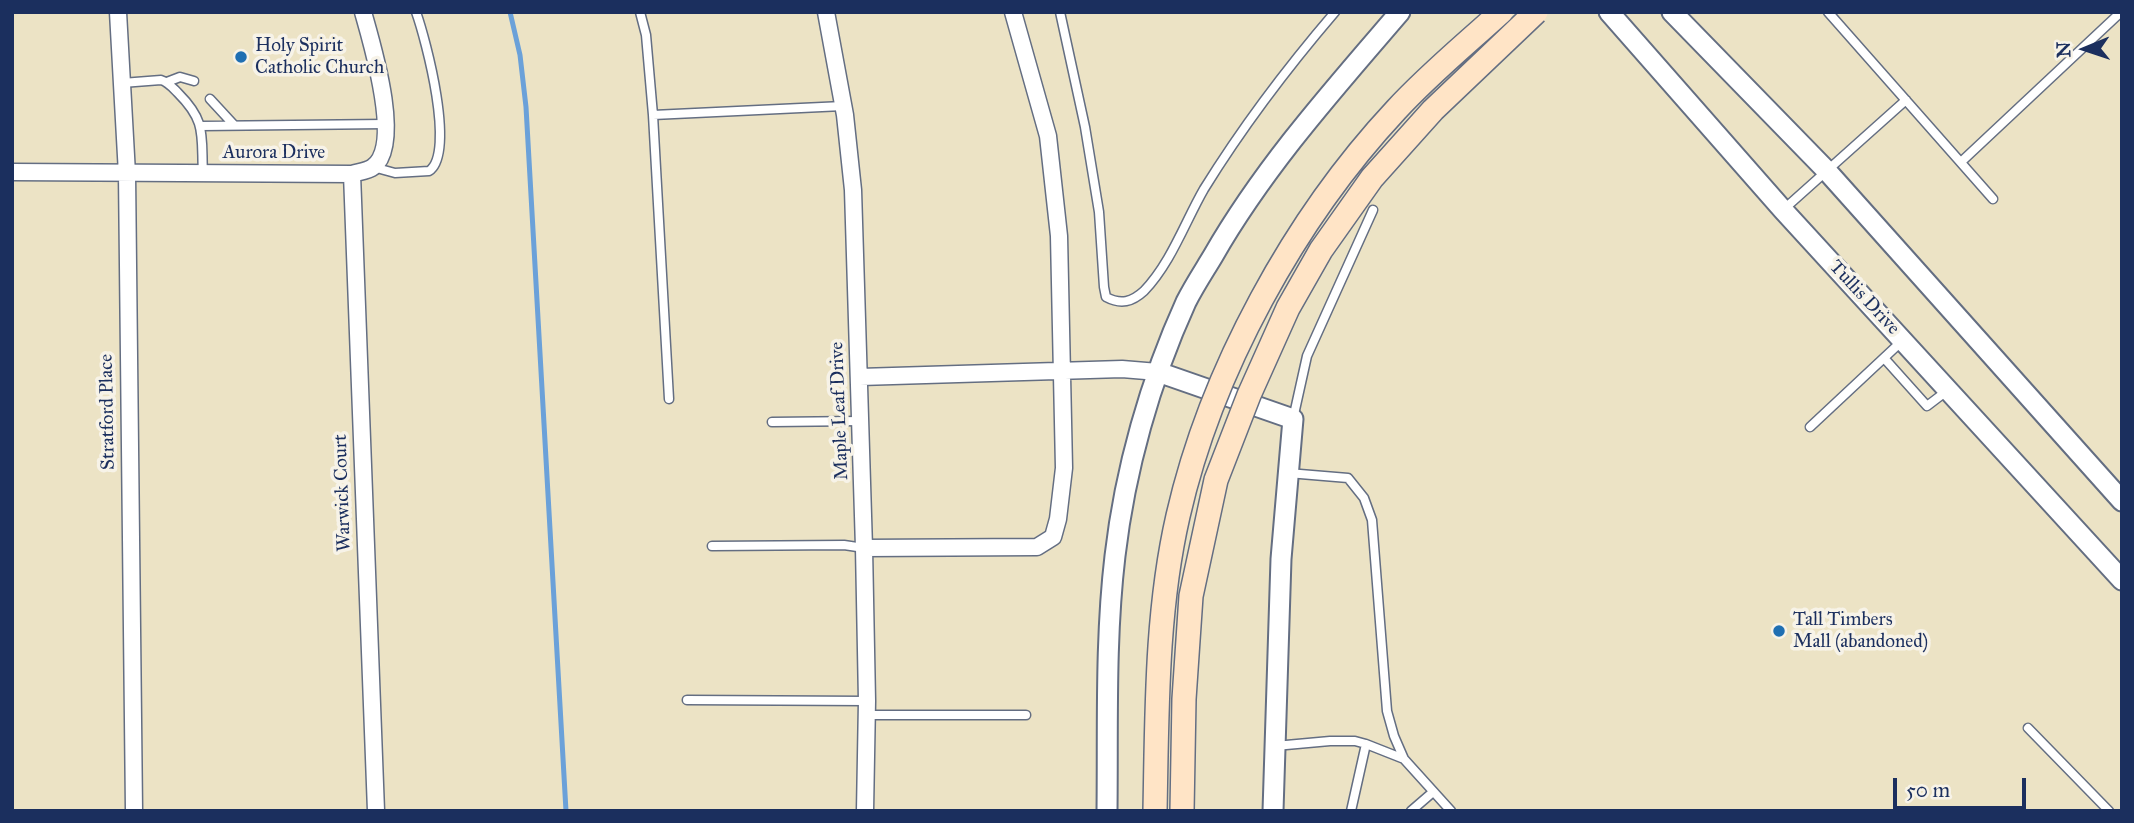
<!DOCTYPE html>
<style>
body{margin:0}
#map{position:relative;width:2134px;height:823px;overflow:hidden;background:#ece3c5;font-family:"IM FELL Great Primer",serif}
canvas{display:block}
.frame{position:absolute;inset:0;border:14px solid #1b2f5e;pointer-events:none}
.north{position:absolute;left:2050px;top:14px;width:70px;height:70px;-webkit-text-stroke:5px #f7f3e8;paint-order:stroke;rotate:268deg;font-size:19px;font-weight:700;line-height:28px;text-align:center;color:#1b2f5e}
.north::after{content:'';display:block;margin:auto;width:24px;height:32px;background:#1b2f5e;clip-path:polygon(50% 0,100% 100%,50% 72%,0 100%)}
.scale{position:absolute;left:1893px;top:778px;width:133px;height:32px;box-sizing:border-box;border:4px solid #1b2f5e;border-top:0;padding-left:9px;font-size:21px;line-height:24px;white-space:nowrap;color:#1b2f5e;-webkit-text-stroke:5px #f7f3e8;paint-order:stroke}
</style>
<div id="map">
<canvas width="2134" height="823"></canvas>
<div class="frame"></div>
<div class="north">N</div>
<div class="scale">50 m</div>
</div>
<script>
const context = document.querySelector('canvas').getContext('2d');
context.lineJoin = 'round';
function trace(path, color, width, dash) {
  context.strokeStyle = color;
  context.lineWidth = width;
  context.lineCap = dash ? 'butt' : 'round';
  context.setLineDash(dash || []);
  context.stroke(path);
}
function drawText(font, color, halo, rows, align = 'center') {
  context.font = font + ' "IM FELL Great Primer",serif';
  context.lineWidth = 7;
  context.setLineDash([]);
  context.textBaseline = 'middle';
  context.strokeStyle = halo;
  context.fillStyle = color;
  for (const [text, x, y, turn = 0] of rows) {
    context.save();
    context.translate(x, y);
    context.rotate((+turn || 0) * Math.PI / 180);
    context.textAlign = isNaN(turn) ? turn : align;
    if (halo) context.strokeText(text, 0, 0);
    context.fillText(text, 0, 0);
    context.restore();
  }
}
trace(new Path2D(`
 M510,12l10,43 6,52 40,704`), '#6ba1d9', 5);
const service = new Path2D(`
 M640,12l6,23 7,80
 M1060,12l25,115 14,85 5,75 2,10c15,8 26,5 38,-6 27,-28 41,-69 60,-102 39,-63 83,-121 131,-177
 M1828,12l165,187
 M167,82l13,-5 14,4
 M122,83l39,-3c7,2 11,7 17,13 29,29 23,42 25,81
 M210,99l24,26
 M201,126l185,-2
 M1961,162l160,-150
 M373,167l22,6 34,-2c27,-18 -3,-131 -13,-159
 M1783,210l123,-110
 M1884,358l43,48 21,-16
 M669,399l-16,-284 190,-9
 M1293,419l14,-63 66,-146
 M772,422l89,-1
 M1810,427l92,-86
 M1288,473l60,5 16,20 8,22 15,191 7,25 10,23
 M712,546l132,-1 20,3
 M687,700l180,1
 M867,715h159
 M2028,728l81,83
 M1275,746l55,-5h25l11,3 38,15 47,52
 M1351,811l15,-67
 M1411,811l22,-19`);
const minor = new Path2D(`
 M118,12l9,162 7,637
 M826,12l19,103 8,75 11,358 3,153 -2,110
 M12,172l340,2c6,-2 16,-3 21,-7 30,-22 -1,-123 -10,-155
 M352,174l24,637
 M860,377l262,-8 36,3
 M864,548l173,-1 16,-10 5,-18 6,-51 -5,-232 -11,-100 -35,-124`);
const tertiary = new Path2D(`
 M1609,12l174,198 339,370
 M1672,12l154,158 296,331
 M1158,372l135,47 -12,140 -8,252
 M1107,811c1,-84 -2,-171 8,-255 10,-86 35,-175 71,-254 8,-16 18,-31 27,-46 51,-89 120,-166 187,-244`);
trace(service, '#646e82', 11);
trace(minor, '#646e82', 19);
trace(tertiary, '#646e82', 23);
trace(service, '#fff', 8);
trace(minor, '#fff', 16);
trace(tertiary, '#fff', 19);
const secondaryBridge = new Path2D(`
 M1155,811c2,-98 1,-199 23,-295 33,-145 117,-298 218,-406 32,-35 70,-66 105,-98
 M1182,811l2,-112 7,-103 25,-116 33,-85 39,-87 33,-58 51,-72 61,-68 103,-98`);
trace(secondaryBridge, '#646e82', 26, []);
trace(secondaryBridge, '#ffe4c6', 23);
for (const [x, y, r, color] of [
 [241,57,7,"#1f6fb2"],
 [1779,631,7,"#1f6fb2"]
]) {
  const dot = new Path2D();
  dot.arc(x, y, r, 0, 2 * Math.PI);
  context.fillStyle = color;
  context.fill(dot);
  trace(dot, '#f7f3e8', 2.5);
}
drawText('19px', '#1b2f5e', '#f7f3e8', [
 ["Holy Spirit",255,46],
 ["Catholic Church",255,68],
 ["Tall Timbers",1793,620],
 ["Mall (abandoned)",1793,642]
], 'left');
drawText('19px', '#1b2f5e', '#f7f3e8', [
 ["Aurora Drive",274,153],
 ["Tullis Drive",1864,298,47],
 ["Maple Leaf Drive",840,411,-92],
 ["Stratford Place",108,412,-91],
 ["Warwick Court",343,493,-92]
]);
</script>
